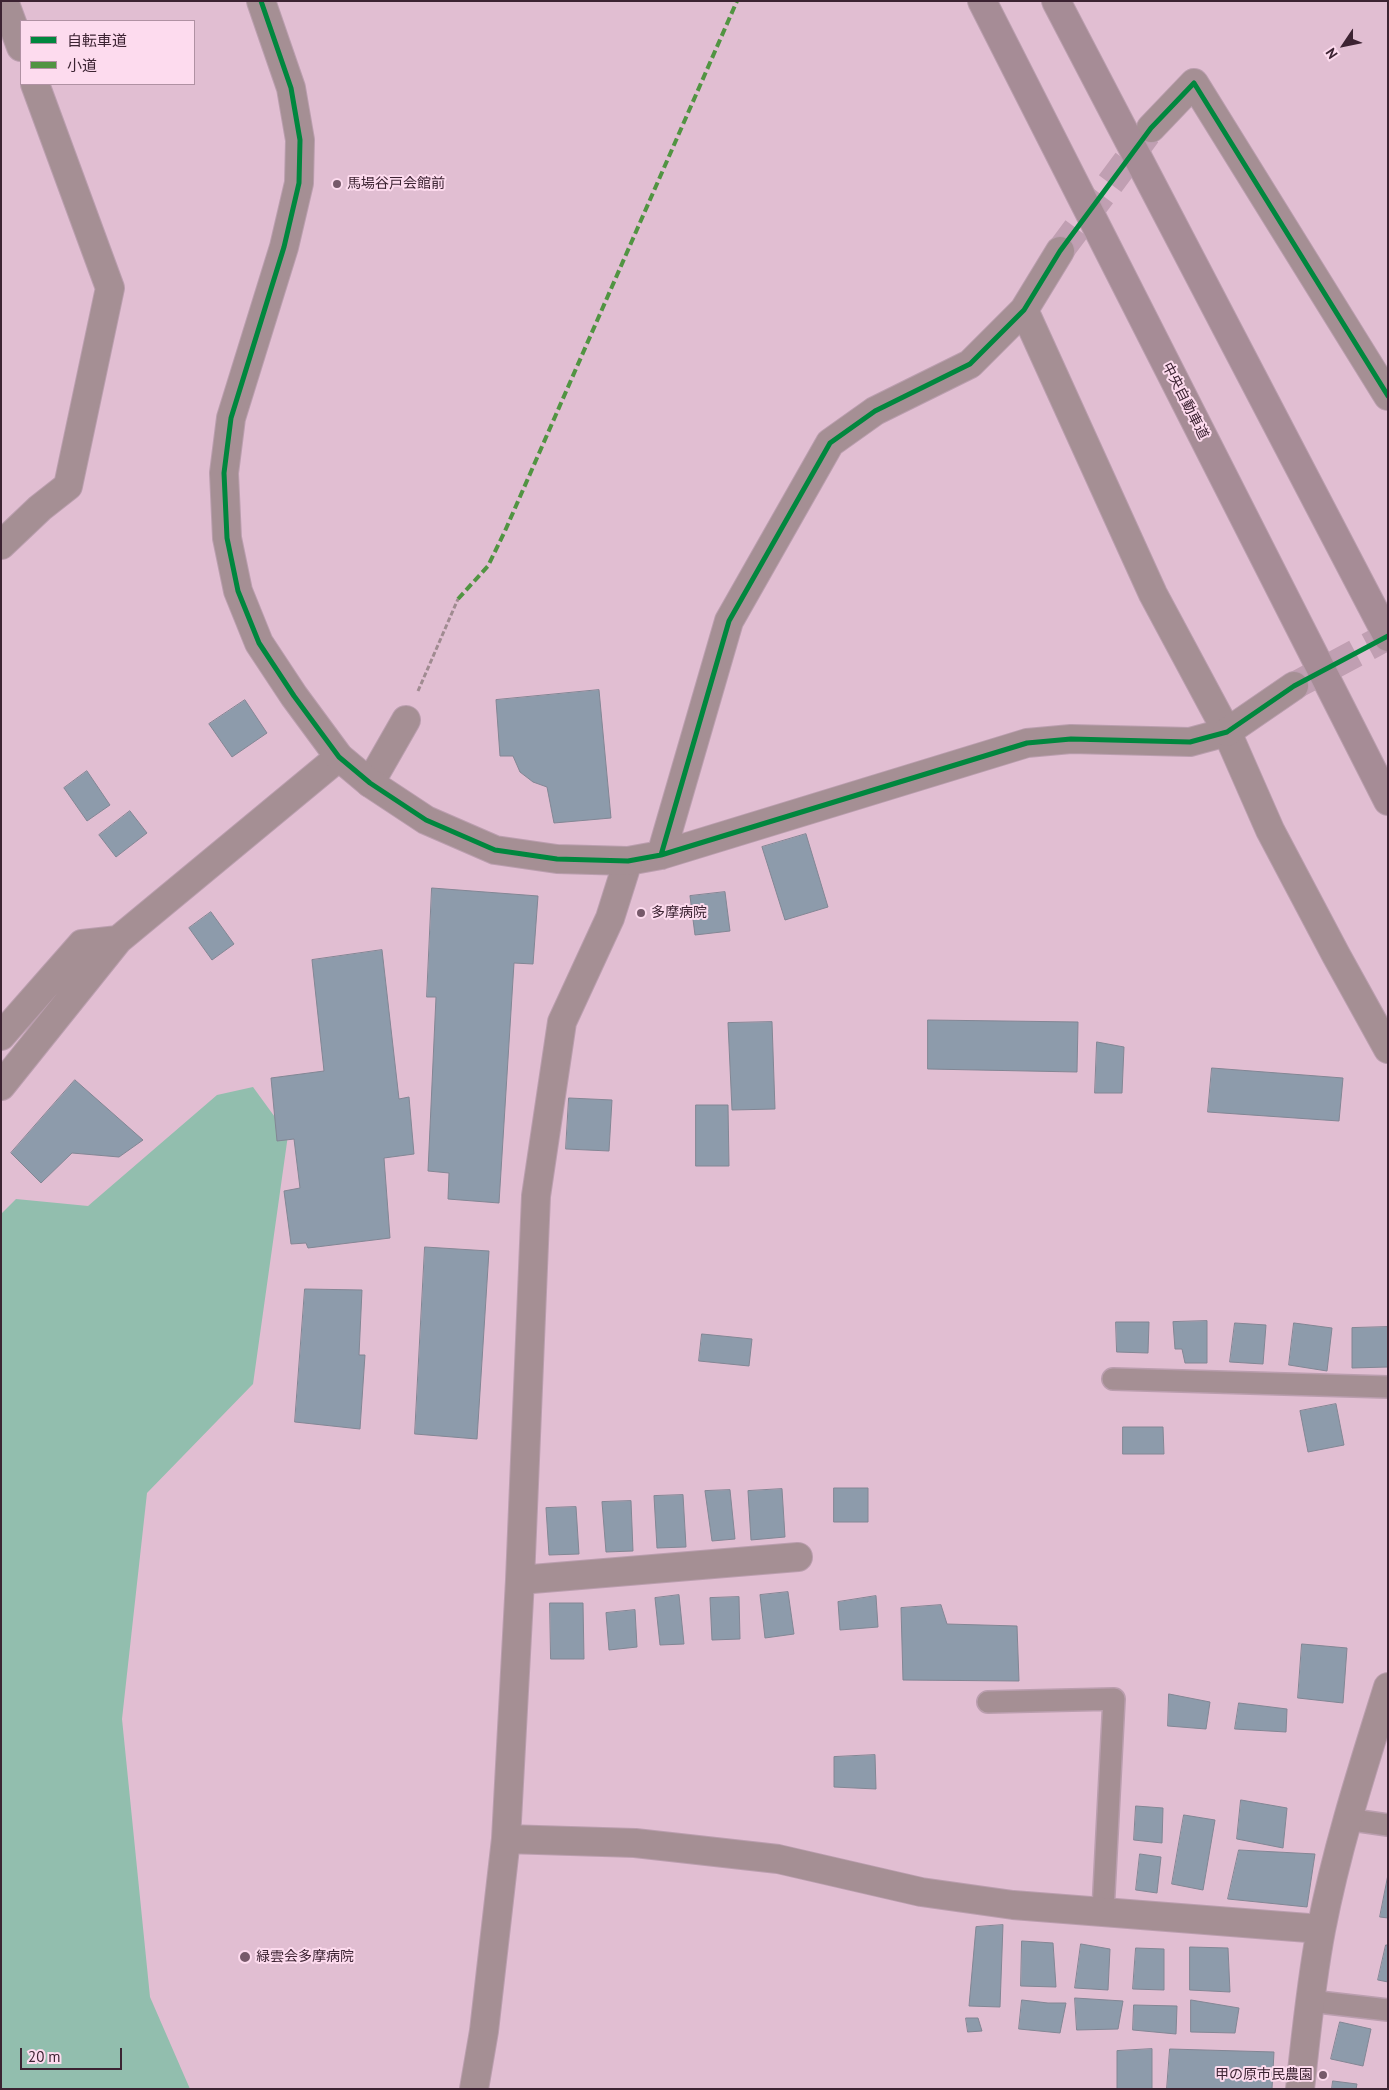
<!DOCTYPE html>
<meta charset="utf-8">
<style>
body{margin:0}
#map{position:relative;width:1389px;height:2090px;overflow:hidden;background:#e1bed2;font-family:"PT Sans","Noto Sans JP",sans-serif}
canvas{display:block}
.frame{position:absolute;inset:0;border:2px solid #3c2332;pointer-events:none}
.legend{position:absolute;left:20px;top:20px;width:175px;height:65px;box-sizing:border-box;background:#fddbee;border:1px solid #b091a3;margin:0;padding:6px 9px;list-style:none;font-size:15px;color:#3c2332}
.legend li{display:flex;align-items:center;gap:10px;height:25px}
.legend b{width:25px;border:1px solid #b091a3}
.north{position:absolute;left:1319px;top:20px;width:50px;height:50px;-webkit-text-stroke:4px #fddbee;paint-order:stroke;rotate:236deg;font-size:14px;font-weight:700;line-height:20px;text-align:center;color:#3c2332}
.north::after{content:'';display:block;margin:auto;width:18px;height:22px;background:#3c2332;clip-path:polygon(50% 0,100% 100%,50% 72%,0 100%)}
.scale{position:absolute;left:20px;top:2048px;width:102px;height:22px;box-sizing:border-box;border:2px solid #3c2332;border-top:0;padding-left:6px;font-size:15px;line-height:18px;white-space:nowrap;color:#3c2332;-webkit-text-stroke:4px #fddbee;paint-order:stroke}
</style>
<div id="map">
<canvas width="1389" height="2090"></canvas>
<div class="frame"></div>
<ul class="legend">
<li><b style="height:6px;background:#00873e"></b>自転車道</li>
<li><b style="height:6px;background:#519442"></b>小道</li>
</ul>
<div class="north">N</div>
<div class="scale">20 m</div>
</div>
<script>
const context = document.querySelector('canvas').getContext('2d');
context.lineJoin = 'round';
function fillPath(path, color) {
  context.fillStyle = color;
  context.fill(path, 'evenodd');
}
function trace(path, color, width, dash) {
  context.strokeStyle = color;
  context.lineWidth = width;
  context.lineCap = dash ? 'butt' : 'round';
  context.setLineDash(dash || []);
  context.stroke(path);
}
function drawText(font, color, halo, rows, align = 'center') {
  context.font = font + ' "PT Sans","Noto Sans JP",sans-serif';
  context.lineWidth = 4;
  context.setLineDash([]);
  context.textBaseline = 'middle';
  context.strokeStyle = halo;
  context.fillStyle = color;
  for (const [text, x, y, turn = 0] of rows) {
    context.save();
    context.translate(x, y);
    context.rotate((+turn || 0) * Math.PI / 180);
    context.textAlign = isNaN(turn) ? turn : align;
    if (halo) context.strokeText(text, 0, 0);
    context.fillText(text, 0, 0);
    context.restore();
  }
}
fillPath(new Path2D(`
 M253,1087l35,48 -35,249 -106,109 -25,226 28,278 40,92h-189v-875l15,-15 72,7 129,-111z`), '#92beae');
const building = new Path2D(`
 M599,690l12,128 -57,5 -7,-36 -14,-5 -13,-10 -7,-16h-13l-4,-56z
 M245,700l22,33 -35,24 -23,-33z
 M87,771l23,34 -23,16 -23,-33z
 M130,811l17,22 -31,24 -17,-22z
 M806,834l22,73 -43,13 -23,-73z
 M432,888l106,8 -5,68 -19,-1 -15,240 -51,-4 1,-26 -21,-2 8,-174h-9z
 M725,892l5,39 -35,4 -5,-39z
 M211,912l23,32 -22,16 -23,-32z
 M382,950l17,149 10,-2 5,57 -30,4 6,80 -82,10 -2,-5 -15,1 -7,-53 16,-3 -6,-49 -17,2 -6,-63 53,-7 -12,-111z
 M928,1020l150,2 -1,50 -149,-3z
 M772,1022l3,87 -43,1 -4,-87z
 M1097,1042l27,5 -2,46h-27z
 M1212,1068l131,10 -4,43 -131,-9z
 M75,1080l68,60 -24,17 -47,-4 -31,30 -30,-30z
 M569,1098l43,2 -3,51 -43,-2z
 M696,1105h32l1,61h-33z
 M425,1247l64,4 -12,188 -62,-5z
 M305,1289l57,1 -3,65h6l-5,74 -65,-7z
 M1207,1321v42h-22l-3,-14h-7l-2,-27z
 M1116,1322h33l-1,31 -31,-1z
 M1235,1323l31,2 -3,39 -33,-2z
 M1294,1323l38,5 -5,43 -38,-6z
 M1388,1327v40l-36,1v-40z
 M702,1334l50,5 -3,27 -50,-5z
 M1336,1404l8,41 -36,7 -8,-41z
 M1123,1427h40l1,27h-41z
 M834,1488h34v34h-34z
 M782,1489l3,48 -34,3 -3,-49z
 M730,1490l5,49 -23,2 -7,-50z
 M683,1495l3,52 -29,1 -3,-52z
 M631,1501l2,50 -27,1 -4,-50z
 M576,1507l3,47 -30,1 -3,-47z
 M788,1592l6,42 -29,4 -5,-43z
 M679,1595l5,49 -24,1 -5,-47z
 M876,1596l2,31 -38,3 -2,-28z
 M739,1597l1,42 -28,1 -2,-42z
 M550,1603h33l1,56h-33z
 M941,1605l6,19 70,2 2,55 -116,-1 -2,-72z
 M635,1610l2,37 -28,3 -3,-37z
 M1302,1644l45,4 -4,55 -45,-5z
 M1169,1694l41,8 -4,27 -38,-3z
 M1239,1703l48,6 -1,23 -51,-3z
 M875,1755l1,34 -42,-2v-30z
 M1241,1800l46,8 -4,40 -46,-9z
 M1136,1806l27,2 -1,35 -28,-3z
 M1184,1815l31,5 -12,70 -31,-6z
 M1239,1850l76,4 -8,53 -79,-8z
 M1140,1854l21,3 -4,36 -21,-3z
 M1388,1875v43l-8,-1z
 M1003,1925l-3,82 -31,-1 7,-79z
 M1022,1941l31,2 3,44 -35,-1z
 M1081,1944l29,5 -2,41 -33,-2z
 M1386,1945h2v37l-10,-2z
 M1190,1947l38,1 2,44 -40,-2z
 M1136,1948l28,1v41l-31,-1z
 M1075,1998l48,3 -5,28 -41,1z
 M1022,2000l26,3h18l-6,30 -41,-4z
 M1191,2000l48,8 -4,25 -44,-1z
 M1134,2005l43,1 -1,28 -43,-4z
 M966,2018h12l4,13 -14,1z
 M1340,2022l31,7 -8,37 -32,-7z
 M1152,2049v40h-35v-38z
 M1170,2049l104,3 -2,37h-105z
 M1333,2081l24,3 -1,5h-24z`);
fillPath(building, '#8d9bab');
trace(building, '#828694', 1);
trace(new Path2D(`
 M1060,251l87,-117`), '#c09fb2', 28, [28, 14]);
trace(new Path2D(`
 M1294,686l94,-50`), '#c09fb2', 28, [28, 14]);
const service = new Path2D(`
 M1113,1379l275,8
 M988,1702l126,-3 -11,212
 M1346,1819l42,6
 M1310,2001l78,9`);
const minor = new Path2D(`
 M4,1l17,46
 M1151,128l43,-45 194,313
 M1024,310l129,284 74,138 43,98 66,125 52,94
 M1,545l39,-37 28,-22 42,-198 -75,-204
 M370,783l36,-63
 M661,855l68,-234 101,-178 45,-32 95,-47 54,-54 36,-59
 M1,1036l81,-92 36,-4
 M1,1086l117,-146 221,-183
 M520,1580l278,-23
 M506,1839l129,4 143,16 143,33 92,13 308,24
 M474,2089l10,-58 22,-192 14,-259 16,-384 26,-174 48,-104 18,-57 33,-6 366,-112 44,-4 119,3 37,-10
 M1300,2089c6,-53 11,-107 21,-159 16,-83 42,-163 67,-243`);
const tertiary = new Path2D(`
 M261,1l30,87 9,52 -1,43 -15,64 -53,171 -7,55 3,65 11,53 21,52 35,53 45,61 31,26 56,37 69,30 62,9 71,2
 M1227,732l67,-46`);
const motorway = new Path2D(`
 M982,1l406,800
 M1056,1l332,636`);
trace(service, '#ba9eae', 24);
trace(minor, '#ba9eae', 30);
trace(tertiary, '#ba9eae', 30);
trace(motorway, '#ba9eae', 30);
trace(new Path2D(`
 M418,691l40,-92`), '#a08b91', 3, [5, 2.5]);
trace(service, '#a58f94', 21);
trace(minor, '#a58f94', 28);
trace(tertiary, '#a58f94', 28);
trace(motorway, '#a68c96', 28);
trace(new Path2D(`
 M458,599l30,-33 17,-35 232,-530`), '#519442', 4, [8, 4]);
trace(new Path2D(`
 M261,1l30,87 9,52 -1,43 -15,64 -53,171 -7,55 3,65 11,53 21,52 35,53 45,61 31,26 56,37 69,30 62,9 71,2 33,-6 366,-112 44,-4 119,3 37,-10 67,-46 94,-50
 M661,855l68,-234 101,-178 45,-32 95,-47 54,-54 36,-59 91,-123 43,-45 194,313`), '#00873e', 5);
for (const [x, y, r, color] of [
 [337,184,5,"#76596a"],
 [641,913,5,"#76596a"],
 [245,1957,6,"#76596a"],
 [1323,2075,5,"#76596a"]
]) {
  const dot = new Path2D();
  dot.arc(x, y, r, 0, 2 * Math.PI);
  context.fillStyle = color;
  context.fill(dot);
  trace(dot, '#fddbee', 2);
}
drawText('14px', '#3c2332', '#fddbee', [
 ["馬場谷戸会館前",347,184],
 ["多摩病院",651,913],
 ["緑雲会多摩病院",256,1957],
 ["甲の原市民農園",1313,2075,"right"]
], 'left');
drawText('14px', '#3c2332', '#fddbee', [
 ["中央自動車道",1185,401,63]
]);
</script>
